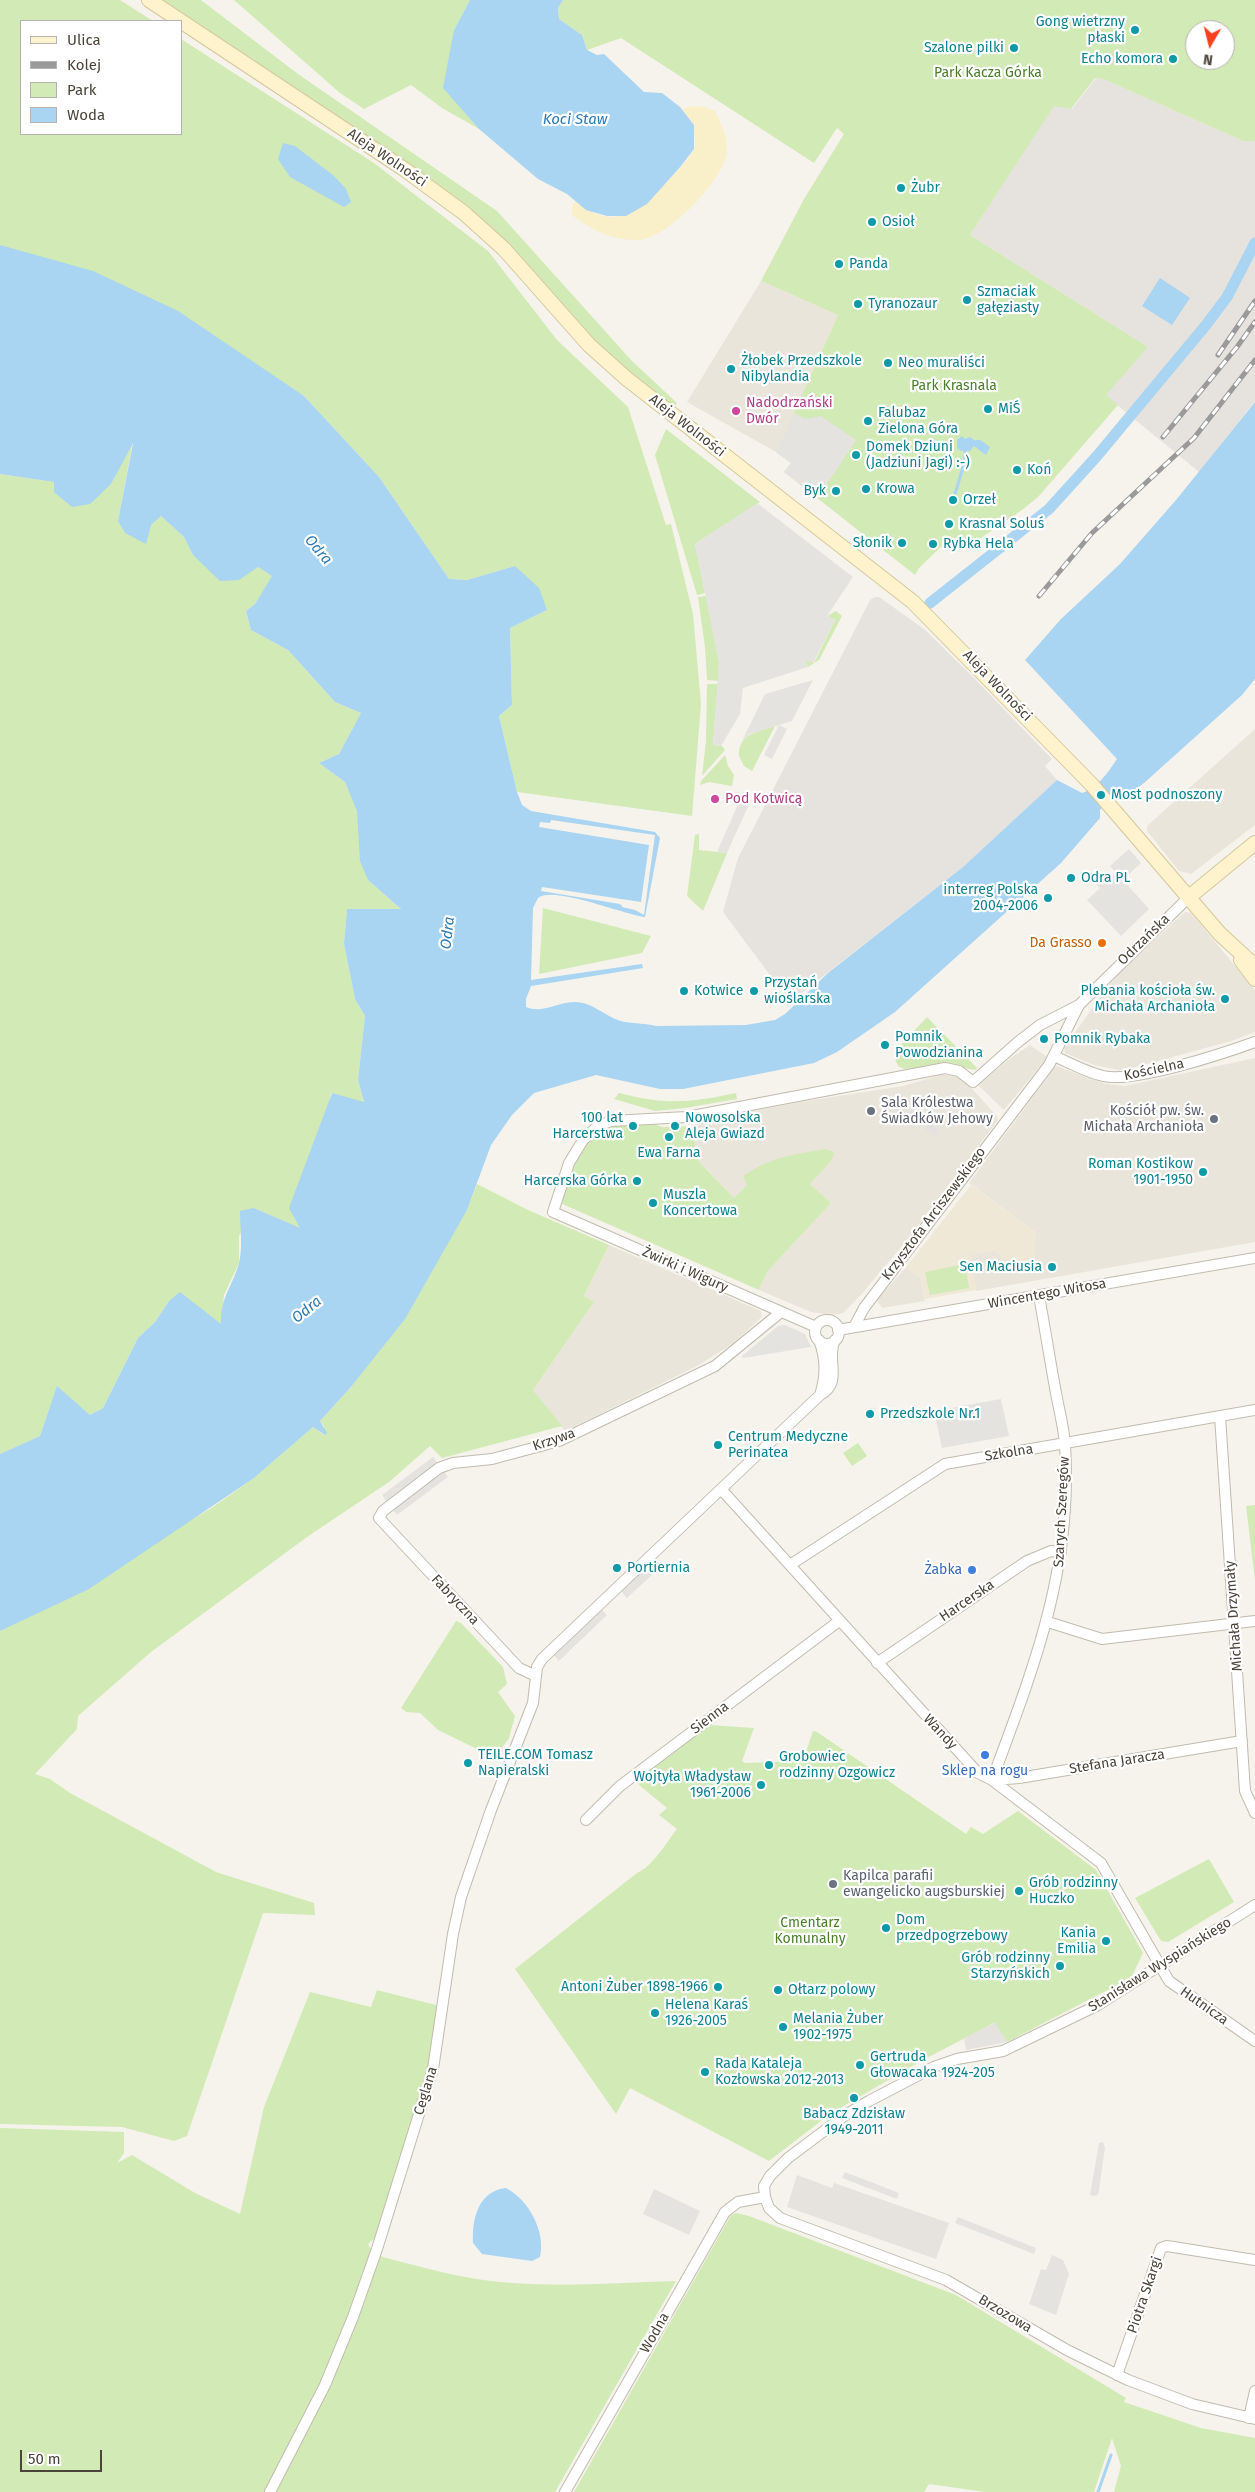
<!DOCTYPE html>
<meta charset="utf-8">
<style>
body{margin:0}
#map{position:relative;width:1255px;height:2492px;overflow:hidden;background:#f6f3ec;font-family:"Fira Sans",sans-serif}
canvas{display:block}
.legend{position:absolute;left:20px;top:20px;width:162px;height:115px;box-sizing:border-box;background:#fff;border:1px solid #b7b4b0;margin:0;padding:6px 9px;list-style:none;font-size:15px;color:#4b4439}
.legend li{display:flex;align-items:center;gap:10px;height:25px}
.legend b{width:25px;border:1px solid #b7b4b0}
.north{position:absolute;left:1185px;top:20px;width:50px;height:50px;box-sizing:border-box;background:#fff;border:1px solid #b7b4b0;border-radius:50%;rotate:188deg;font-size:14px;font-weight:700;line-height:20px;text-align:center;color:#4b4439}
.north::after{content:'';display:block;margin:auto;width:18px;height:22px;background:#fc3f1d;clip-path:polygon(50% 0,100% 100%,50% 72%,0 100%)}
.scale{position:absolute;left:20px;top:2450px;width:82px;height:22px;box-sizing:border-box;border:2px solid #4b4439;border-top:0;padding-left:6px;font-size:15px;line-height:18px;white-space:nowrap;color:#4b4439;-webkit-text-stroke:4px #fff;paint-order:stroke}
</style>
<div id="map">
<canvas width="1255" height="2492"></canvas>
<ul class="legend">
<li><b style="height:6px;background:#fff3cd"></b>Ulica</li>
<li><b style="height:6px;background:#9a9a9a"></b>Kolej</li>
<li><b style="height:14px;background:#d2eab5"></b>Park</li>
<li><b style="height:14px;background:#a9d4f2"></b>Woda</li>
</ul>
<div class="north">N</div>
<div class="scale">50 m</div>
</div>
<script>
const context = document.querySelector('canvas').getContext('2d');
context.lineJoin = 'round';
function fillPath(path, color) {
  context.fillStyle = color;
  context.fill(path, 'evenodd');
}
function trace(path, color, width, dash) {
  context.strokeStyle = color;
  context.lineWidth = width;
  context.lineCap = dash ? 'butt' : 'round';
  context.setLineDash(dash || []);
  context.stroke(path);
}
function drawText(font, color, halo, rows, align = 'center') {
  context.font = font + ' "Fira Sans",sans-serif';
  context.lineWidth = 4.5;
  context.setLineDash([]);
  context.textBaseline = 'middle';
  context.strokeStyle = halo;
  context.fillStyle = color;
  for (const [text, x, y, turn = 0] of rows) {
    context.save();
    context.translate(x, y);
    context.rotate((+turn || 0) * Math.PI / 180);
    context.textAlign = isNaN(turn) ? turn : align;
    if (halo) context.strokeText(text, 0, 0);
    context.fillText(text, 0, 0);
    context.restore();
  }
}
fillPath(new Path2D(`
 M761,281l77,34 -62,137 -89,-50z
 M1255,729v96l-64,49 -12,-3 -32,-40v-5z
 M1185,912l6,1 64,77v42l-24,9 -99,27 -13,2 -25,-5 -29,-12 -1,-5 42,-59 18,-21z
 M1030,1045l17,12 -1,2 -42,51 -26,-25 34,-28z
 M1255,1058v184l-279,49 -6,-36 24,-5 15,14 27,-31 -67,-50 87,-117 50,18 19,2z
 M941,1075h15l7,4 34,37 1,4 -91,120 -47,56 -17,17 -12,2 -20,-3 -52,-22 8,-18 64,-69 -21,-19 21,-23 -84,24 -13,13 -35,-36 -8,-36 15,-6 100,-19 97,-15z
 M609,1245l152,66 1,6 -30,27 -35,22 -132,65 -32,-41 61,-88 -10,-6z
 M906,1267l15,11 4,23 -43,7 -5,-8z`), '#eae5da');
fillPath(new Path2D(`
 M1096,78l7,1 140,62h12v260l-56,71 -94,-77 43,-48 -178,-112 84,-130 18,4z
 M875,597h4l45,32 47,46 81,84 -7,7 12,14 -94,87 -173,135 -67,-90 15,-54 132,-258z
 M797,2175l35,13 2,-5 115,40 -13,36 -149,-52z`), '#e6e2dd');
fillPath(new Path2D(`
 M971,1185l65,48 -2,33 -23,4 -2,-6 -15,-14 -23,5 5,35 -51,9 -4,-21 -15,-11z`), '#efe8d6');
fillPath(new Path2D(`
 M0,0h120l33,21h-132v113h160v-95l193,124 114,88 69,89 71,67 38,118 5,-1 22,90 8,90 -9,112 -175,-24 -18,-76 13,-11 -2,-77 37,-18 -32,-44 -48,14 -18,-1 -70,-102 -75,-81 -304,-151z
 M158,0h43l97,74 199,137 135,150 45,42 -4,5 -19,-14 -57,-49 -78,-90 -41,-38 -55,-43z
 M234,0h236l-16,30 11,83 14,16 -37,-21 -31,-23 -47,24 -24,-16z
 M563,0h692v141h-12l-140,-62 -8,-1 -24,31 -17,-3 -84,129 178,112 -42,48 12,10 -80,92 -16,13 -44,30h-30l-29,28 -4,7 -131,-103 7,-9 -15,-11 62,-137 -77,-34 43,-82 40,-65 -7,-6 -23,35 -193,-125 -34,12 -5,-15 -23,-16 -1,-11zM1195,30h30v30h-30z
 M666,429l94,73 -65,42 10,49 -8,2 -42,-140z
 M133,440l-15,81 33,4 10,-9 23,21 9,18 65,12 15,9 -18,28 -9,7 5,19 37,20 47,52 26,11 -22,41 -20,9 26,19 13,29 10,69 34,30h-55l-3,34 11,55 10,17 -7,64 6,23 -33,-10 -30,136 -47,-21 -15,28v27l-15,32 -3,29 -52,-23 -14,21 -17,16 -35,70 -13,7 -33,-28 -17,49 -40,18v-980l54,8 57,2z
 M706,596l13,66 -1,19 -11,-1 -2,-33 -7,-50z
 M836,611l6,5 -23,44 -11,7 -3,-8 9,4 21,-43 -8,-4z
 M707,684h11l-5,61 9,1 3,4 -23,26 4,-35z
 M775,726l-23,45 -8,-5 -5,-10c-1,-22 19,-25 36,-30z
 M725,755l3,11 6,9 -2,11 -23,-4 -9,3 1,-4z
 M699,834v16l28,3 -24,58 -16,-15 8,-61z
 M543,908l108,28 -9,17 -103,21z
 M927,1017l50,51 -1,2 -31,-5 -41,4 -6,-3 -3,-8 3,-10z
 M619,1093c47,12 70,10 117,0l1,6 -52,9 -30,3 -41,-12z
 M649,1122l13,5 29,-1 8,36 35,36 13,-13 -4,-9c27,-19 50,-21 82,-27l7,2 2,3 -3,7 -21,23 21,19 -64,69 -8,18 -199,-87c8,-26 20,-70 51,-78 12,-3 26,-2 38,-3z
 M477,1184l51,26 81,35 -25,51 10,6 -61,88 29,36 -120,32 -12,-12 -41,36 -82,55 -156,115 -73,64 -1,13 -42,45 15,5 20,14 146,79 98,31 1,12 -52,-2 -76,223 -13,5 -52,-14 -122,-3v-493l210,-122 44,-31 59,-51 11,8v-9l-4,-5 30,-33 117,-178z
 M965,1264l4,24 -39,7 -5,-23z
 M858,1443l9,13 -15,10 -9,-13z
 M1255,1505v74l-9,-73z
 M456,1621l5,2 42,44 4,17 -9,8 17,24 -6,22 -10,14 -14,1 -47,-23 -18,-17 -14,-1 -5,-4z
 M709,1725l45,3 -12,33 3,2 58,-2 10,-30 4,1 149,102 5,-7 12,7 35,-23 78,59 47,83 -12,25 -124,64 -13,-19 -73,38 -91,53 -61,47 -139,-73 -14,26 -101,-145 122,-96c18,-9 28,-29 40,-44l-18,-14 8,-7 -28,-23 3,-10z
 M1209,1859l25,43 -66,40 -7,-1 -26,-43z
 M377,1990l59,15 1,4 -9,59 -53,170 -7,6 4,7 11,6c27,7 55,15 82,20 70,13 141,6 211,4l-121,211h-555v-364l124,4v21l-7,10 15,-8 63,38 45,21 24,-107 46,-115 61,15z
 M736,2213l13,3 207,79 170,103 -2,4 77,26 54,10v54h-141l7,-26 -9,-28 -18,54h-109l-56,-8 -5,8h-350l157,-277z`), '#d2eab5');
fillPath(new Path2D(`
 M693,106l11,1 11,4c5,11 12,25 12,37 1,29 -59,90 -88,92 -26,1 -47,-10 -67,-25v-10l4,-4c39,34 66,8 93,-22 8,-8 21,-20 25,-30 2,-7 0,-17 0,-24l-12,-16z`), '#f9efc9');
fillPath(new Path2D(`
 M794,413l11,6 16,-3 35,24 -38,58 -34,-26 7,-9 -15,-11z
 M757,503l96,74 -26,39 8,4 -22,43 -7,-3 2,7 -65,21 -3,26 -19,32 -8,-1 6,-83 -24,-118z
 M813,680l-21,41 -42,13 -8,7 23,-47z
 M779,725l8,4 -15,30 -8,-4z
 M740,800h11l-24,53 -10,-1z
 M1129,849l12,14 -18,17 26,29 -28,27 -34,-36 13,-12 -6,-6 11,-10 5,6 6,-5 -6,-7z
 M912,1104l27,28 -6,5 -26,-28z
 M785,1325l20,9 6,13 -68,11 -1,-2 36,-30z
 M1001,1399l8,37 -67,12 -8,-37z
 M433,1457l15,20 -51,38 -15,-20z
 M647,1567l6,7 -26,24 -6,-7z
 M602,1610l5,5 -48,46 -5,-6z
 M995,2023l12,19 -41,8 -2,-12z
 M1103,2142l2,6 -6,42 -1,5 -5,1 -3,-1 9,-52z
 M845,2172l54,21 -2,6 -55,-21z
 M654,2189l46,22 -11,24 -46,-21z
 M958,2217l78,31 -2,6 -79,-31z
 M1052,2255l11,5 6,14 -13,41 -27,-11 12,-35 5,1z`), '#e5e3e0');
fillPath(new Path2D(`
 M470,0h93l-5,8 1,11 23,16 5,15 10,5 7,-1 40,38 18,1 18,14 14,18v24l-13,17 -34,38 -21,12h-19l-21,-6 -19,-16 -29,-15 -59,-50 -36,-41 11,-58z
 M283,143l12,3 39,30 12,13 5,13 -7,5 -54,-30 -12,-18z
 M0,245l93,26 85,40 126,85 75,81 70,102 18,1 48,-14 24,22 8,22 -37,18 2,77 -13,11 18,76 5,13 9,6 124,21 5,6 -15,79c-21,-2 -92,-32 -107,-19l-5,10 -2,72 111,-16 1,4 -112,18 -5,13v8c16,7 32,-5 49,-5 19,0 32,17 50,20 11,2 20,1 31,4l90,-1 29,-5 10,-6 43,-41 135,-106 94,-87 25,13c15,-4 27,-22 35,-34l-92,-99 36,-41 59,-55 56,-64 79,-98v277l-13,16 -98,88 -19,14 -4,-1 -13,5 -8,9v8l-39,45 -166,149 -58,40 -23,11 -131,26h-23l-64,-14 -62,18 -22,22 -21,30 -24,65 -62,109 -55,69 -30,33 7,12 -2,2 -12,-8 -59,51 -165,111 -89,42v-177l40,-18 17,-50 33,29 13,-7 35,-70 17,-16 14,-21 11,-9 41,32c-1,-27 12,-38 18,-61 4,-15 1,-36 1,-52l14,-3 46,20 -11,-20 43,-115 32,9 -6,-22 7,-64 -10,-17 -11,-55 3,-35h54l-33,-29 -8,-19 -3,-50 -12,-29 -26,-19 20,-9 22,-41 -26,-11 -47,-52 -37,-20 -5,-19 9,-7 17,-28 -14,-9 -19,13 -19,1 -27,-26 -9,-18 -23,-21 -10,9 -5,19 -21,-11 -7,-12 15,-78 -22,41 -21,20 -18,3 -18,-15v-10l-54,-8z
 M1160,278l30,20 -18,27 -30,-19z
 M962,436l3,3 5,-2 4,3h6l10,7 -4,8 -12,-9 -4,5h-9l-4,-3v-8z
 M506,2188c23,12 40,44 34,69l-8,4 -50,-7 -9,-11c-1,-24 5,-52 33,-55z`), '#a9d4f2');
fillPath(new Path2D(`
 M551,820l104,15 -11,80 -9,-5 -13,-3v-3l-1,2 -1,-2 -79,-13 1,-4 99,15 8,-57 -110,-18 1,-5 10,1z`), '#f6f3ec');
trace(new Path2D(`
 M954,497l10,-33 1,-13
 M1098,2492l13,-37`), '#a9d4f2', 3);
trace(new Path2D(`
 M930,603l119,-94 48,-53 109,-131 21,-28 28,-54`), '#a9d4f2', 11);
const street = new Path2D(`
 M1054,1056c16,7 32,16 49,20 31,7 119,-22 152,-34
 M1039,1296c6,32 11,65 17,97 3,17 8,35 9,52 8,124 -31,222 -73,335l27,-2 223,-37
 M815 1332a12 12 0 1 1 24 0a12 12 0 1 1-24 0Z
 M816,1327l-263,-115 16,-49 14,-23 14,-13 14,-6 76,-4 258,-49 14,3 14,11 45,-40 22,-17 39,-20
 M854,1327l10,-19 185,-243 30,-60 110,-108
 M838,1330l417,-72
 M819,1340c7,18 7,37 1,55
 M1220,1416l25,375 10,22
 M721,1489l257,284 14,7 109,83 68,118 86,60
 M790,1565l155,-101 310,-54
 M1048,1622l54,17 153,-18
 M877,1663l150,-102 24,-10 10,1
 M536,1676l-17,-8 -140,-150 4,-7 56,-43 14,-5 39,-4 67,-18 156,-75 66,-54
 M586,1820l34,-34 219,-165
 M1255,1905l-157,100 -95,46 -46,8 -23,8 -65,34 -25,15 -56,42 -18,18 -6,10 1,11 4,11 11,10 166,62 121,70 61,30 64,24 63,15
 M1117,2375l44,-127 6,-2 88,14
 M1249,2418l6,-27
 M270,2492l55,-107 28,-68 24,-68 56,-180 20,-135 8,-37 30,-87 42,-107 4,-36 5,-8 278,-264c24,-13 5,-36 15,-55
 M565,2492l160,-280 13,-10 27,-5`);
const secondary = new Path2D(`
 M149,0l255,169 60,44 40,36 85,96 38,34 286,223 179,183 128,149 35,32
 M1189,897l66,-54
 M1241,960l14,19`);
trace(street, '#c2bbae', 12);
trace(secondary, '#d6c79b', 16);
trace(street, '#fff', 10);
trace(secondary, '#fff3cd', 14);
const rail = new Path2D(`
 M1218,355l37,-54
 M1163,437l74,-90 18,-25
 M1039,596l53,-63 102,-95 61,-78`);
trace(rail, '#9a9a9a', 5);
trace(rail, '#fff', 3, [9]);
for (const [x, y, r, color] of [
 [1135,30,5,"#0f9aa8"],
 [1014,48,5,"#0f9aa8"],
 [1173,59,5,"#0f9aa8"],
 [901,188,5,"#0f9aa8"],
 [872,222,5,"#0f9aa8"],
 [839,264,5,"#0f9aa8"],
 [967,300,5,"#0f9aa8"],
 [858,304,5,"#0f9aa8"],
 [888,363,5,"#0f9aa8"],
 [731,369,5,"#0f9aa8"],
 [988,409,5,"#0f9aa8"],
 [736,411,5,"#d1479c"],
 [868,421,5,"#0f9aa8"],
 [856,455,5,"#0f9aa8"],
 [1017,470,5,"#0f9aa8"],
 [866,489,5,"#0f9aa8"],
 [836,491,5,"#0f9aa8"],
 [953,500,5,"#0f9aa8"],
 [949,524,5,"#0f9aa8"],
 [902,543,5,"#0f9aa8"],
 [933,544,5,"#0f9aa8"],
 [1101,795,5,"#0f9aa8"],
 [715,799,5,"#d1479c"],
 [1071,878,5,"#0f9aa8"],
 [1048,898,5,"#0f9aa8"],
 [1102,943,5,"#e8710a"],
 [684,991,5,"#0f9aa8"],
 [754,991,5,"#0f9aa8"],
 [1225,999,5,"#0f9aa8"],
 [1044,1039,5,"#0f9aa8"],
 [885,1045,5,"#0f9aa8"],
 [871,1111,5,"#6b7280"],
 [1214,1119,5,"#6b7280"],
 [633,1126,5,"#0f9aa8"],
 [675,1126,5,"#0f9aa8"],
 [669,1137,5,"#0f9aa8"],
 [1203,1172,5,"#0f9aa8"],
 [637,1181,5,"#0f9aa8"],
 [653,1203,5,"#0f9aa8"],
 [1052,1267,5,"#0f9aa8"],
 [870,1414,5,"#0f9aa8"],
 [718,1445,5,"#0f9aa8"],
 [617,1568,5,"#0f9aa8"],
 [972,1570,5,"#3f7fe0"],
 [985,1755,5,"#3f7fe0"],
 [468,1763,5,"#0f9aa8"],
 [769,1765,5,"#0f9aa8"],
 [761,1785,5,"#0f9aa8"],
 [833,1884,5,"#6b7280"],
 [1019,1891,5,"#0f9aa8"],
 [886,1928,5,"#0f9aa8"],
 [1106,1941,5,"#0f9aa8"],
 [1060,1966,5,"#0f9aa8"],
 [718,1987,5,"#0f9aa8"],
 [778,1990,5,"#0f9aa8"],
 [655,2013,5,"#0f9aa8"],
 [783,2027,5,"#0f9aa8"],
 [860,2065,5,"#0f9aa8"],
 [705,2072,5,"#0f9aa8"],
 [854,2098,5,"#0f9aa8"]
]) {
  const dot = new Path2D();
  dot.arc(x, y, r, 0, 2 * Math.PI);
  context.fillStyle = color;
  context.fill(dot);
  trace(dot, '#fff', 2);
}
drawText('14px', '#0d838f', '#fff', [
 ["Gong wietrzny",1125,22,"right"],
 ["płaski",1125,38,"right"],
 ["Szalone pilki",1004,48,"right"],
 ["Echo komora",1163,59,"right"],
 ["Żubr",911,188],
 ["Osioł",882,222],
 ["Panda",849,264],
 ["Szmaciak",977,292],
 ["gałęziasty",977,308],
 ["Tyranozaur",868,304],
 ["Żłobek Przedszkole",741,361],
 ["Nibylandia",741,377],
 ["Neo muraliści",898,363],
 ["MiŚ",998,409],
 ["Falubaz",878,413],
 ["Zielona Góra",878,429],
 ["Domek Dziuni",866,447],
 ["(Jadziuni Jagi) :-)",866,463],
 ["Koń",1027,470],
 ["Krowa",876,489],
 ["Byk",826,491,"right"],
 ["Orzeł",963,500],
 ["Krasnal Soluś",959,524],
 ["Słonik",892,543,"right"],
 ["Rybka Hela",943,544],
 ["Most podnoszony",1111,795],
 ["Odra PL",1081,878],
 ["interreg Polska",1038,890,"right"],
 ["2004-2006",1038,906,"right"],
 ["Przystań",764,983],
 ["wioślarska",764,999],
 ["Kotwice",694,991],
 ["Plebania kościoła św.",1215,991,"right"],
 ["Michała Archanioła",1215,1007,"right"],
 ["Pomnik",895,1037],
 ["Powodzianina",895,1053],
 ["Pomnik Rybaka",1054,1039],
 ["100 lat",623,1118,"right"],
 ["Harcerstwa",623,1134,"right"],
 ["Nowosolska",685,1118],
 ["Aleja Gwiazd",685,1134],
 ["Ewa Farna",669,1153,"center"],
 ["Roman Kostikow",1193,1164,"right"],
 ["1901-1950",1193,1180,"right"],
 ["Harcerska Górka",627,1181,"right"],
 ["Muszla",663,1195],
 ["Koncertowa",663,1211],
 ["Sen Maciusia",1042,1267,"right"],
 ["Przedszkole Nr.1",880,1414],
 ["Centrum Medyczne",728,1437],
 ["Perinatea",728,1453],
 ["Portiernia",627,1568],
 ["TEILE.COM Tomasz",478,1755],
 ["Napieralski",478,1771],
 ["Grobowiec",779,1757],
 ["rodzinny Ozgowicz",779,1773],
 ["Wojtyła Władysław",751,1777,"right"],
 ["1961-2006",751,1793,"right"],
 ["Grób rodzinny",1029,1883],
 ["Huczko",1029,1899],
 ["Dom",896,1920],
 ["przedpogrzebowy",896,1936],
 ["Kania",1096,1933,"right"],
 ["Emilia",1096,1949,"right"],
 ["Grób rodzinny",1050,1958,"right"],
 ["Starzyńskich",1050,1974,"right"],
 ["Antoni Żuber 1898-1966",708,1987,"right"],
 ["Ołtarz polowy",788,1990],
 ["Helena Karaś",665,2005],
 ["1926-2005",665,2021],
 ["Melania Żuber",793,2019],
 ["1902-1975",793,2035],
 ["Gertruda",870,2057],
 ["Głowacaka 1924-205",870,2073],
 ["Rada Kataleja",715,2064],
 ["Kozłowska 2012-2013",715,2080],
 ["Babacz Zdzisław",854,2114,"center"],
 ["1949-2011",854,2130,"center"]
], 'left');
drawText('14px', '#4a7f2a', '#fff', [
 ["Park Kacza Górka",988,73],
 ["Park Krasnala",954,386],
 ["Cmentarz",810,1923],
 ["Komunalny",810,1939]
]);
drawText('14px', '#4b4439', '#fff', [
 ["Aleja Wolności",387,158,34],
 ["Aleja Wolności",687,426,38],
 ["Aleja Wolności",997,686,46],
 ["Odrzańska",1144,940,-44],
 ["Kościelna",1154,1070,-12],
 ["Krzysztofa Arciszewskiego",934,1214,-53],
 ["Żwirki i Wigury",685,1270,24],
 ["Wincentego Witosa",1047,1294,-10],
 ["Krzywa",554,1440,-19],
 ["Szkolna",1009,1453,-9],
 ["Szarych Szeregów",1062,1512,-87],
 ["Fabryczna",455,1600,47],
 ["Harcerska",967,1601,-34],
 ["Michała Drzymały",1234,1616,-94],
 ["Sienna",710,1718,-37],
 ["Wandy",940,1732,47],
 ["Stefana Jaracza",1117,1762,-9],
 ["Stanisława Wyspiańskiego",1160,1965,-32],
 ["Hutnicza",1204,2006,35],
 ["Ceglana",426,2091,-73],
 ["Piotra Skargi",1145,2295,-71],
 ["Brzozowa",1005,2314,31],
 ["Wodna",655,2333,-60]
]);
drawText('14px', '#b23c85', '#fff', [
 ["Nadodrzański",746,403],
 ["Dwór",746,419],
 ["Pod Kotwicą",725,799]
], 'left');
drawText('14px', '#c56008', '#fff', [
 ["Da Grasso",1092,943]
], 'right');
drawText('14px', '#5b616d', '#fff', [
 ["Sala Królestwa",881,1103],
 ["Świadków Jehowy",881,1119],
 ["Kościół pw. św.",1204,1111,"right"],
 ["Michała Archanioła",1204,1127,"right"],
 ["Kapilca parafii",843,1876],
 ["ewangelicko augsburskiej",843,1892]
], 'left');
drawText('14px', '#366cbe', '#fff', [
 ["Żabka",962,1570],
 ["Sklep na rogu",985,1771,"center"]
], 'right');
drawText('italic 15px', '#2e7ab2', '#fff', [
 ["Koci Staw",575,120],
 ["Odra",318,550,50],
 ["Odra",448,933,-83],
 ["Odra",307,1310,-39]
]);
</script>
